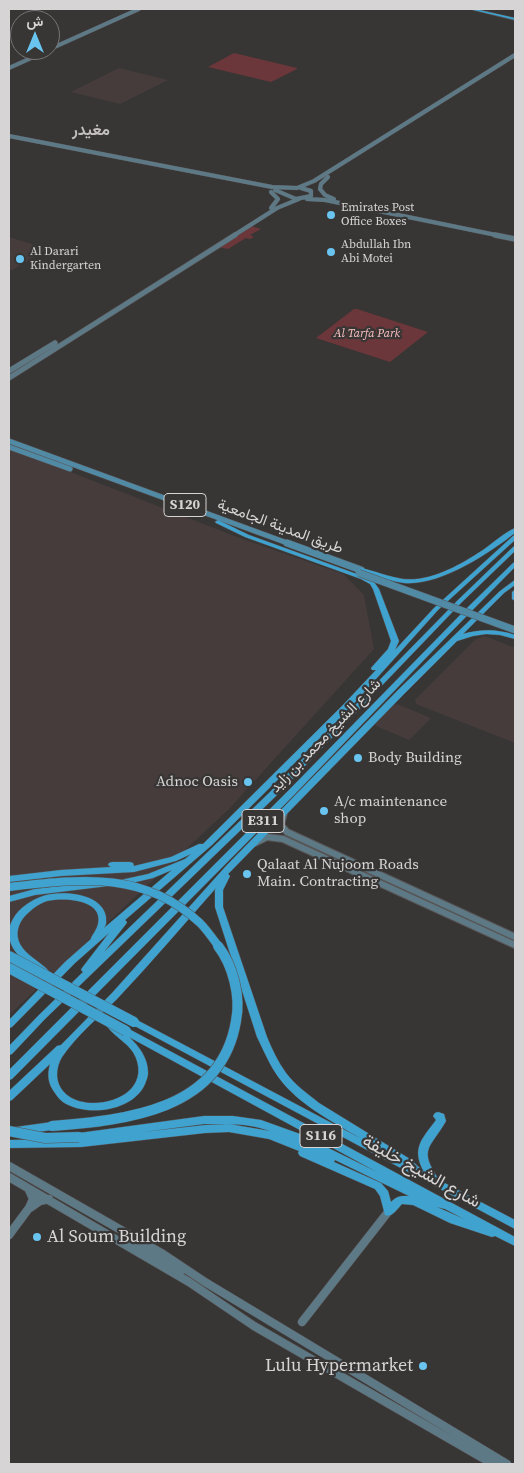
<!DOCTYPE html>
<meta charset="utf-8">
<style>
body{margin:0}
#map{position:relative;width:524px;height:1473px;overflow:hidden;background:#383535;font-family:"Source Serif 4",Vazirmatn,serif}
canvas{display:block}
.frame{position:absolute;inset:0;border:10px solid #d6d4d4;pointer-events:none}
.north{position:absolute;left:10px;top:10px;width:50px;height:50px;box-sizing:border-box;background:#383535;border:1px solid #777575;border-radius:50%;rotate:0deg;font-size:14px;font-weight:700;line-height:20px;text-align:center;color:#d6d4d4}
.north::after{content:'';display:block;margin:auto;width:18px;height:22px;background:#69c4f0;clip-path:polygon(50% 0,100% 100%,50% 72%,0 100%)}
</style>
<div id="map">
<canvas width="524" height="1473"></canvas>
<div class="frame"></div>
<div class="north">ش</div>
</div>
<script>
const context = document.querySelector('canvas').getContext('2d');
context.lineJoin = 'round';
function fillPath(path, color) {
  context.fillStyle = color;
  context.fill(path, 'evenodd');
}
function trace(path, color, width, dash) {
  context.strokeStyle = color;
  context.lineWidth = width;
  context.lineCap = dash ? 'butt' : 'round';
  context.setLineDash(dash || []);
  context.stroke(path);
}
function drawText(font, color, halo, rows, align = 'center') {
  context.font = font + ' "Source Serif 4",Vazirmatn,serif';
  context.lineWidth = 4.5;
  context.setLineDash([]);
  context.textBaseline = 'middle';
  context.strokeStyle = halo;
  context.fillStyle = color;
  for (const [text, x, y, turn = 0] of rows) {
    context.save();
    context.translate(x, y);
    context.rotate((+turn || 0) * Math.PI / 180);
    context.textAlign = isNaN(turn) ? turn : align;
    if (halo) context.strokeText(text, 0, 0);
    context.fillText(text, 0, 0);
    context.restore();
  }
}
fillPath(new Path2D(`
 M119,68l49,12 -48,24 -49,-12z
 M9,237l39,12 -36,21 -3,-1z
 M9,448l228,89 106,37 21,21 10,54 -145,160 -220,206z
 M485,636l30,12v95l-99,-39 -1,-4 61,-61z
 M397,704l34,14 -22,22 -33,-14 -1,-2 18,-19z`), '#463c3c');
fillPath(new Path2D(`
 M234,53l63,15v1l-26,13 -63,-15z
 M251,226l10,3 -11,6 4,2 -4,2 -4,-1 -18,11 -9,-2z
 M354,309h3l71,23 -38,30 -74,-24z`), '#6c373a');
const secondaryFar3 = new Path2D(`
 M50,49l89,-40
 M9,68l40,-18
 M9,136l263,51 25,1 17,-7 201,-126
 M328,177l-7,7 -1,5 5,6 9,4
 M275,190l21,9 15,-3v-5l-10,-3
 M271,192l7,7 -7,9
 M307,199l18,1 176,36
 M233,236l44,-28 22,-9`);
const secondaryFar2 = new Path2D(`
 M495,235l20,4
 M9,371l46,-28
 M9,378l226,-143`);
const secondaryFar1 = new Path2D(`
 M284,813l-3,12 6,7 228,105
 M255,843l12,-6 16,2 232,106`);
const secondary = new Path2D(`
 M9,1166l154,88 42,28 302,182
 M9,1177l180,105 65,44 239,138
 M30,1208l10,-7 9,-2
 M9,1235l20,-27 4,-9 -4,-9
 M120,1241l8,-1 54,30
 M302,1322l86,-110`);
const primaryFar1 = new Path2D(`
 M9,441l281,103
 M9,447l61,22`);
const primary = new Path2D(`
 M287,543l74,27`);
const highway = new Path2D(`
 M469,9h6l40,9v2z
 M218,520l31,15 116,42 9,5 5,7 20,52 -4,9 39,-42 79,-72 2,-1v5l-77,70 -89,99 -137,136 -87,75 2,2 -1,2 -22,28 166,-160 188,-192 55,-53 2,-1v5l-53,51 -186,194 -231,223 -33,35 -3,1v-9l30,-31 44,-43 -2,-2 1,-2 27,-35 -34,30 -63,64 -3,1v-8l56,-58 26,-23v-1c2,-4 6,-9 7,-14 6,-25 -35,-27 -51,-23 -9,3 -15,8 -22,15 -7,8 -10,18 -5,28 6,11 19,17 28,26l1,2 -1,2 -3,1 -3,-1c-10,-8 -22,-14 -29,-26 -5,-9 -6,-19 0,-29 6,-11 18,-19 30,-23 19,-6 59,-3 63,21 0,5 1,7 -2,11l68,-58 -19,8 -34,8 -3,-1 -1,-2 1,-2 32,-7 37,-15 6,-5 -15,7 -42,11 -73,4 -52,6v-6l52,-6 50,-3 -3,-2 1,-2 3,-1h18l3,1 1,3 37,-9 28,-13h4l140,-139 33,-35h-4l-1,-2 17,-19 3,-8 -18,-52 -3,-5 -9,-5 -116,-42 -29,-14 -1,-1z
 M515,528v5c-27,21 -75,53 -111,50 -16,-2 -30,-8 -45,-12l-1,-1 3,-2c14,3 28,9 42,11 28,3 57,-14 80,-29 10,-7 21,-17 32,-22z
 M515,562v5l-67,68 -154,160 -282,284 -3,1v-10l279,-279 178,-182 47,-46z
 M515,580v5l-11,8 -41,41c18,-5 34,-5 52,1v4l-15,-4 -14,-1 -13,2 -16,5 -53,53 -172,176 -4,4 2,2 -7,14v17l44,130c5,12 11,25 19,36 9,12 22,21 33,30l91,56 14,13c-13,-24 -2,-33 12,-52l-3,-4 2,-3 3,-1 6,2 2,7c-16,28 -28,27 -7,59l76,40v9l-384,-205 -1,-2 1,-2 3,-1 3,1 223,118c-28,-17 -61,-33 -81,-60 -9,-12 -15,-27 -22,-41l-42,-130v-17l1,-2c-33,37 -65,75 -99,111 -18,18 -40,36 -55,58 -3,5 -5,11 -5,18 2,46 98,32 79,-17 -5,-14 -22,-21 -30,-33l1,-2c6,-2 10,3 15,7l1,-1 3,-1 3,1 386,208v9l-20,-10 -3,1 -42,-14 -37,-18 -11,-1c-5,5 -10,14 -17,11l-5,-19 -5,-7 -75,-33 -2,-3 1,-2 -30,-12 -40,-7 -24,1 -124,14 -72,1v-8l66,-1 -1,-2 2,-3 3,-1 125,-17h29l28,4 39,14 77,38 -248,-135c10,9 19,21 19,36 0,4 -2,8 -3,11 -12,28 -60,33 -82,18 -3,-2 -6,-6 -8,-9 -7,-9 -8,-18 -5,-29l-38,36 -3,1v-10l48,-45 4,-1 51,-52 114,-127 172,-176 102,-99zM204,1124c22,0 45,-1 66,7l-41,-7 -24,1 -62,7zM335,1160l74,36c-9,0 -12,0 -18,6l-3,-11 -7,-8 -47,-21zM437,1207l8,2 19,10z
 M515,590v11l-3,-2v-7z
 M105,881l3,1 1,2 -1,2 -73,9 -26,7v-6l26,-7z
 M52,1122l3,1 2,3 -2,3 -3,1 -36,5 -3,-1 -2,-3 2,-3 3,-1z`);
trace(secondaryFar3, '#575454', 4.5);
trace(secondaryFar2, '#575454', 6);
trace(secondaryFar1, '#575454', 8);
trace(secondary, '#575454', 9);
trace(primaryFar1, '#575454', 6);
trace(primary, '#575454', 8);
trace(highway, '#575454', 1);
trace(secondaryFar3, '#5e7986', 4);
trace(secondaryFar2, '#5e7986', 5);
trace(secondaryFar1, '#5e7986', 6);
trace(secondary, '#5e7986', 8);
trace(primaryFar1, '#518aa5', 5);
trace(primary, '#518aa5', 7);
fillPath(highway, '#40a2cf');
const primaryBridge = new Path2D(`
 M359,573l156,57`);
const highwayBridgeFar1 = new Path2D(`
 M9,887c71,-8 135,-17 191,36 7,7 13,16 19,24`);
const highwayBridge = new Path2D(`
 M9,956l125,66
 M9,968l117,63
 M52,1126c74,-6 169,-15 184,-105 5,-24 -3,-56 -18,-75
 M9,1131l36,7 34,-1`);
trace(primaryBridge, '#575454', 8, []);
trace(highwayBridgeFar1, '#575454', 9, []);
trace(highwayBridge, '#575454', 11, []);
trace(primaryBridge, '#518aa5', 7);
trace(highwayBridgeFar1, '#40a2cf', 8);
trace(highwayBridge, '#40a2cf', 10);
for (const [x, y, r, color] of [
 [331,215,5,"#69c4f0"],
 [331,252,5,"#69c4f0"],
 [20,259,5,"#69c4f0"],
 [358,758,5,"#69c4f0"],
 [248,782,5,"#69c4f0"],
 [324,811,5,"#69c4f0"],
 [247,874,5,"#69c4f0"],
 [37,1237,5,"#69c4f0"],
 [423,1366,5,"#69c4f0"]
]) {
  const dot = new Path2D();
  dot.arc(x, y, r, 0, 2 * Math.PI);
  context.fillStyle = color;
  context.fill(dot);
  trace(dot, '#383535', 2);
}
drawText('12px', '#d6d4d4', '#383535', [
 ["Emirates Post",341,208],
 ["Office Boxes",341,222],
 ["Abdullah Ibn",341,245],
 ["Abi Motei",341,259],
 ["Al Darari",30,252],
 ["Kindergarten",30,266]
], 'left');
drawText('italic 12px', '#fdc0c1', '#383535', [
 ["Al Tarfa Park",367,334]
]);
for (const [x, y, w] of [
 [185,505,42],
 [263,821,42],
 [321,1136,42]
]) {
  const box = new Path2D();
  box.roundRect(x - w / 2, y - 11.5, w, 23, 4);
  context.fillStyle = '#383535';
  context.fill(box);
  trace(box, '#d6d4d4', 1);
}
drawText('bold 14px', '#d6d4d4', null, [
 ["S120",185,505],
 ["E311",263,821],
 ["S116",321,1136]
]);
drawText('15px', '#d6d4d4', '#383535', [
 ["طريق المدينة الجامعية",280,527,20],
 ["شارع الشيخ محمد بن زايد",326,736,-46]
]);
drawText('15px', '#d6d4d4', '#383535', [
 ["Body Building",368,758],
 ["Adnoc Oasis",238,782,"right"],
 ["A/c maintenance",334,802],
 ["shop",334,819],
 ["Qalaat Al Nujoom Roads",257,865],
 ["Main. Contracting",257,882]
], 'left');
drawText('bold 16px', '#c4bfbf', '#383535', [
 ["مغيدر",91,131]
]);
drawText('18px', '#d6d4d4', '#383535', [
 ["شارع الشيخ خليفة",421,1172,29]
]);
drawText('18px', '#d6d4d4', '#383535', [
 ["Al Soum Building",47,1237],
 ["Lulu Hypermarket",413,1366,"right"]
], 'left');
</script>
